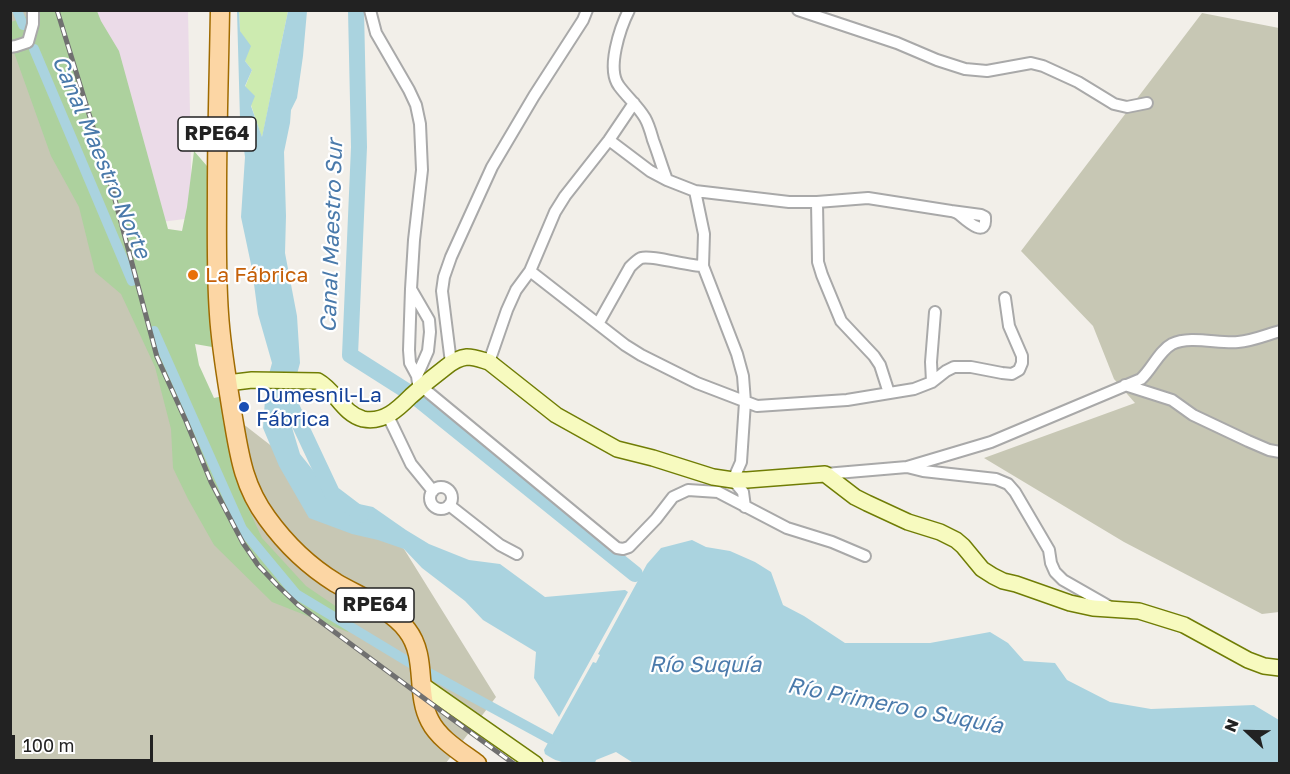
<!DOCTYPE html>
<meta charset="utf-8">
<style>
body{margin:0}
#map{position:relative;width:1290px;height:774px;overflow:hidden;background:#f2efe9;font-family:"Golos Text",sans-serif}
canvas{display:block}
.frame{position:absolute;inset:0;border:12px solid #222;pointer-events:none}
.north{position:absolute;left:1218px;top:702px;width:60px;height:60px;-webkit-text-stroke:4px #fff;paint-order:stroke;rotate:292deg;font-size:16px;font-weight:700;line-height:24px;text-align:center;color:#222}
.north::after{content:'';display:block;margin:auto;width:21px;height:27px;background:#222;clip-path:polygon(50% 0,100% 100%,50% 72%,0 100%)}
.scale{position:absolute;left:12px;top:735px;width:141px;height:27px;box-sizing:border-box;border:3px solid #222;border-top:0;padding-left:8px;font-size:18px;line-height:21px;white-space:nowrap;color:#222;-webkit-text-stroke:4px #fff;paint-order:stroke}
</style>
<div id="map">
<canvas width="1290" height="774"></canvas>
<div class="frame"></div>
<div class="north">N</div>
<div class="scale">100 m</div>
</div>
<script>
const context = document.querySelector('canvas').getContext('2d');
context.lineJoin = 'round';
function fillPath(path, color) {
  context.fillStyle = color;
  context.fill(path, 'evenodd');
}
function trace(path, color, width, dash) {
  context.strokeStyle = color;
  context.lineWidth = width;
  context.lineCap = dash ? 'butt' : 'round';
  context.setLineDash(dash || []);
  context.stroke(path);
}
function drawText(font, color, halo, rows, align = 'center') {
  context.font = font + ' "Golos Text",sans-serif';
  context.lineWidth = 4.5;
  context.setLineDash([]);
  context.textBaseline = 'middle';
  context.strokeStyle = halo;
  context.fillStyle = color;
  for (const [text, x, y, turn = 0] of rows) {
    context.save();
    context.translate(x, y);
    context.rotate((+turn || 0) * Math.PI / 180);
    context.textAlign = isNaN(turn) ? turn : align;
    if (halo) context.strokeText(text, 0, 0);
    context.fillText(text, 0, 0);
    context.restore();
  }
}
fillPath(new Path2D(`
 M91,11h97l4,207 -38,5z`), '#ebdbe8');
fillPath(new Path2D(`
 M10,11h80l67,346 247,192 92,148 -50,66h-435z
 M1202,13l77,15v584l-17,2 -138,-72 -140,-84 151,-55 -21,-24 -21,-53 -72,-75z`), '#c7c7b4');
fillPath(new Path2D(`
 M239,11h49l-26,127 -17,-51 7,-17 -7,-9 -5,-30z`), '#cdebb0');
fillPath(new Path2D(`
 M39,11h58l4,10 18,30 49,178 14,2 5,-24 7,-56 13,15 4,101 7,81 -23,-4 4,21 15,33 9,-2 15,90 24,52 44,48 50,34 -8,12 -76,-30 -58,-57 -26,-46 -15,-31 -2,-39 -16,-62 -34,-73 -26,-22 -16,-65 -28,-51 -40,-112v-22l28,-10z`), '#add19e');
fillPath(new Path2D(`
 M237,11h2l1,20 11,15 -6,15 7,9 -7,16 10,10 -4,10 11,31 26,-126h19l-4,45 -6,42 -6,12 -1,13 -6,29 2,64 -1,37 12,63 3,47 -8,30 -2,28 10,33 20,25 11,19 42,9 33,23 23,14 40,16 31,4 45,33 80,-7 3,2 -69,125 -25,-39 2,-26 -53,-32 -18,-19 -43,-33 -18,-19 -26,-9 -26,-6 -43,-16 -30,-52 -16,-38 3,-43 6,-22 -14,-49 -6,-45 -11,-52 4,-60 -5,-38z
 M692,540l14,7 24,4 25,11 16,10 12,33 21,11 41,27h85l60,-11 18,11 16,18 31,2 12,17 43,22 41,7 103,-4 25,15v43l-644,1 -19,-12 -20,8 -1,3c-8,1 -29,1 -36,-2 -5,-1 -9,-4 -14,-7l-1,-4 49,-88 3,1 4,-8 -2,-1 49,-90 14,-16z`), '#aad3df');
trace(new Path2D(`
 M17,10l6,15
 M34,49l98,232
 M154,331l88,198 54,65 116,70
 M427,672l123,67`), '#aad3df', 10);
trace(new Path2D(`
 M356,10l3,137 -9,208 63,40 222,179
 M285,385v8l47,100 29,22`), '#aad3df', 16);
const street = new Path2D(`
 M370,10l6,23 33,57 7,15 4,19 2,46 -8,70 -3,49 18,31 1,12 -2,19 -11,25 2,14
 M629,10c-9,18 -23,59 -10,76 8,11 19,20 26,32 4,7 6,15 8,22 5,13 9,27 14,40
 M798,10l99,33 40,17 28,9 22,2 44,-8 12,3 35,16 36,22 13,3 20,-4
 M10,47l6,-1 12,-4 5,-18v-14
 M609,140l41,31 17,9 28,11 94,11h28l51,-4 83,13c4,1 6,1 9,4 7,6 27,24 25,2l-4,-2 -30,-4
 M695,191l9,43 -1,32 34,88 6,22 2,26 -4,60 -8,18 10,12 2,15
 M817,202l1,60 4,13 19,46 33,35 6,9 9,28
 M530,271l95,74 16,10 56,28 60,23 90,-6 67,-11 18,-7 14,-11 8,-4h17l31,6 10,1 7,-4 3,-7v-7l-13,-30 -4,-28
 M411,289l-2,61 1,13 7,13
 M598,324l32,-57c3,-3 7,-7 11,-9 11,-3 47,8 62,8
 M489,362l18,-52 9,-20 14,-19 25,-59 10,-16 44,-56 25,-37
 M451,363l-9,-72 2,-14 7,-20 41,-90 42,-71 49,-76 4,-10
 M932,382l-1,-20 4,-50
 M1125,385l47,15 21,15 55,26 21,9 11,2
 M422,387l195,161 6,1 6,-2 27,-28 17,-22 15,-7 30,2 69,36 45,14 33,14
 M388,416l23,48 22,27
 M907,467l16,4 73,8 12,5 7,8 34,58 2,13 4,9 8,8 49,28
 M825,474l82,-7 84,-25 150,-63c11,-10 18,-28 31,-35 18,-9 47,0 66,-2 14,-1 28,-7 42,-11
 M430 498a11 11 0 1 1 22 0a11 11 0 1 1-22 0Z
 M449,505l51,40 17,9`);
const secondary = new Path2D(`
 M227,383l25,-3 66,1c18,10 25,33 45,38 21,4 35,-10 48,-23 11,-10 23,-20 35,-29 6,-5 13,-9 21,-10 8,0 15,3 22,5l67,53 61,34 36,9 60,19 20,3h14l78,-6 30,23 12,6 41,19 32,10 16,8 7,6 19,23 11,7 10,5 13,3 54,19 23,5 46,3 45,14 64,35 16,6 16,2
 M422,685l113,79`);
const primary = new Path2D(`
 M220,10c-1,61 -3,121 -3,181 0,41 -1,82 2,123 2,33 8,66 13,98 7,40 10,72 35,106 18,25 43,49 69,65 24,14 54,25 71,47 21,27 8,63 23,91 9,18 31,31 47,43`);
trace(street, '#a9a9a9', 14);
trace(secondary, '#707d05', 18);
trace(primary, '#a06b00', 21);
trace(street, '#fff', 10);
trace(secondary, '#f7fabf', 15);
trace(primary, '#fcd6a4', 18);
const rail = new Path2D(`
 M57,10l56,182 44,165 29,64 25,61 32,61 15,22 19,20 21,20 146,108 70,51`);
trace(rail, '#707070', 5);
trace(rail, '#fff', 3, [9]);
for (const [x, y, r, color] of [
 [193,275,6,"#e8710a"],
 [244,407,6,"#1a4fb4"]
]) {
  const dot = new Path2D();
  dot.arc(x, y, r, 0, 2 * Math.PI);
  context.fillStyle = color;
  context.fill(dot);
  trace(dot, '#fff', 2);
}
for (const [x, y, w] of [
 [217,134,78],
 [375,605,78]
]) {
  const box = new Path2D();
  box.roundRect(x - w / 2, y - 17, w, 34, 4.5);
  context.fillStyle = '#fff';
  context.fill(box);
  trace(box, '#222', 1.5);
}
drawText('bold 20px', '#222', null, [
 ["RPE64",217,134],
 ["RPE64",375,605]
]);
drawText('21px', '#c56008', '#fff', [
 ["La Fábrica",205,275]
], 'left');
drawText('21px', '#164399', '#fff', [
 ["Dumesnil-La",256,395],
 ["Fábrica",256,419]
], 'left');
drawText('italic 22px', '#4a7aab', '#fff', [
 ["Canal Maestro Norte",101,157,67],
 ["Canal Maestro Sur",332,236,-88],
 ["Río Suquía",705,665],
 ["Río Primero o Suquía",895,706,11]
]);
</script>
